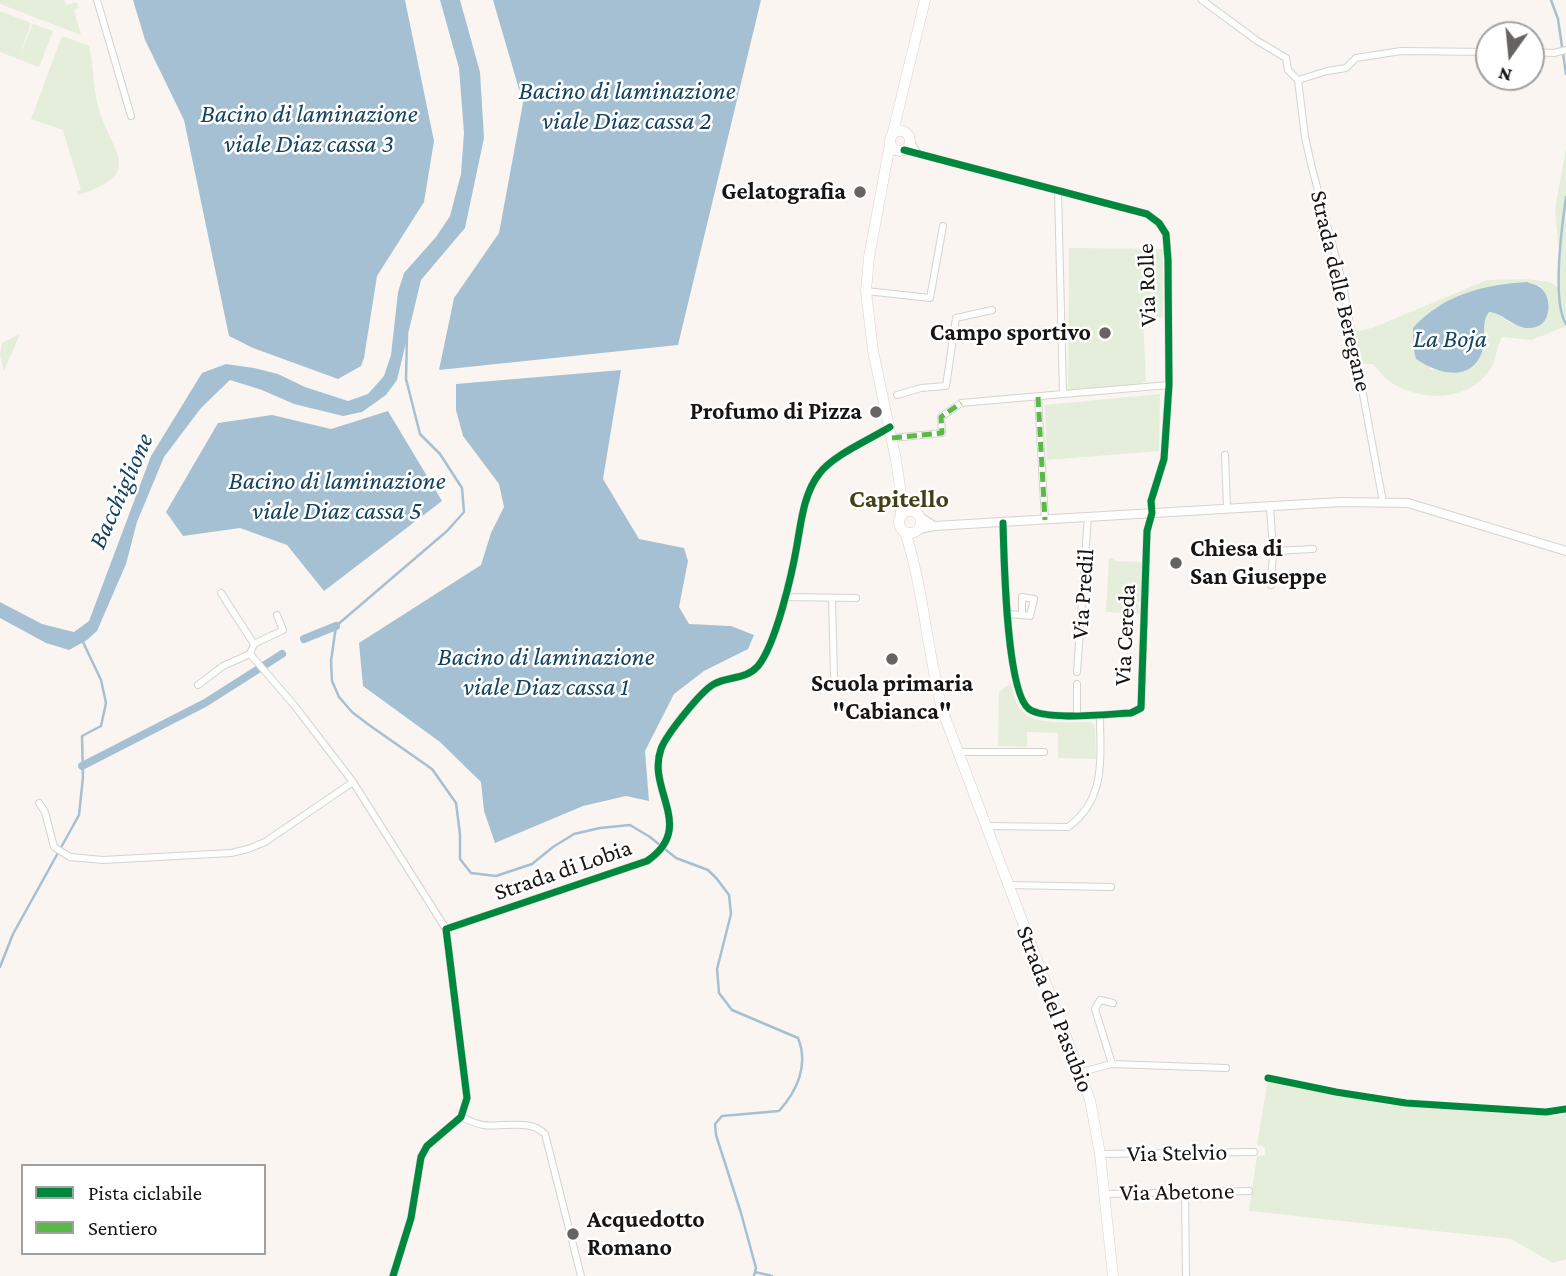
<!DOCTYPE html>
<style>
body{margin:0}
#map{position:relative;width:1566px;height:1276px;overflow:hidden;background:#faf5f0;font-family:"Crimson Pro",serif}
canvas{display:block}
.legend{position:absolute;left:21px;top:1164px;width:245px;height:91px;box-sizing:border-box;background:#fff;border:2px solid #a2a1a0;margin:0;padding:9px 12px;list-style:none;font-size:21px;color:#171412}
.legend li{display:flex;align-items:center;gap:14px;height:35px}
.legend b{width:35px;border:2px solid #a2a1a0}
.north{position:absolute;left:1475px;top:21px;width:70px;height:70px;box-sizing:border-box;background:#fff;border:2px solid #a2a1a0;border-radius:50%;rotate:195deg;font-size:19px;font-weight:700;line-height:28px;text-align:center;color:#171412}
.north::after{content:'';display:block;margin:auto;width:24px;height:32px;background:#666360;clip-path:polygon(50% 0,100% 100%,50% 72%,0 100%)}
</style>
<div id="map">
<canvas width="1566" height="1276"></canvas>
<ul class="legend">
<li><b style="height:9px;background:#00873e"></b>Pista ciclabile</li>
<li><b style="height:9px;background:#58b947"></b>Sentiero</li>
</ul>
<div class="north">N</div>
</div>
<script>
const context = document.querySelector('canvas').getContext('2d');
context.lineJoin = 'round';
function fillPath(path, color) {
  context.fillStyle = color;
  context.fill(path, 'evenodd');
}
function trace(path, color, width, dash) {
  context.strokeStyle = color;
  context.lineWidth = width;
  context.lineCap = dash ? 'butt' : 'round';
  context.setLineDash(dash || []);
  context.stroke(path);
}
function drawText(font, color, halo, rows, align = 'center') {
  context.font = font + ' "Crimson Pro",serif';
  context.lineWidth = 5;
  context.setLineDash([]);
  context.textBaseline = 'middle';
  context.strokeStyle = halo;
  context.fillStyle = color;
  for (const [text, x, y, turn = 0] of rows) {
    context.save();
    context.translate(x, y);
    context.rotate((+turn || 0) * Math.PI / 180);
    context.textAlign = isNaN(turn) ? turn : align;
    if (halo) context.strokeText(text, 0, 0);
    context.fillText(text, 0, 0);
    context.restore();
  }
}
fillPath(new Path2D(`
 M0,0h64l2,5 11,-3 1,6 -4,2 7,25 -81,-31z
 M0,11l31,12 -12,34 14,-33 20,7 -14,36 -39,-15z
 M62,36l27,10c5,20 4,41 9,60 13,48 49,67 -20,89l-1,-4 4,-1 -18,-60 -32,-11z
 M1566,148v178l-34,14 -30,-3c-6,10 -5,21 -11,31 -20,32 -63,34 -94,18 -9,-4 -17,-14 -24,-22h-14l-6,-32 19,-4 115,-48 39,-1 24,3 9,6v-37l-4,-42zM1527,282l13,4 6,8 -20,34 -17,-6 -15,-10h-6l-4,11 -1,26 -8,15 -22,9 -23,-4 3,-60c32,-17 58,-26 94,-27z
 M1069,248l94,1v68l-20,2 3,63h-4v5l-74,4z
 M20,334l-16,37 -4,-16 2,-12z
 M1160,394l-1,57 -112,9 -2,-55z
 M1113,558l2,3 28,1 -2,40h-3l2,12 -34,-2 3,-53z
 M1011,683c2,6 3,15 6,21 11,24 52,17 74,18l4,4 1,33 -38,-1v-25l-31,-1v15l-29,-1 1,-54z
 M1268,1078l68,14 70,11 140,9 5,4 15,-2v145l-13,4 -42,-24 -262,-28 8,-55 8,-1v-8l-8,-2z`), '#e4eedb');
fillPath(new Path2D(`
 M133,0h272l29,141 -10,61 -47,74 -13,82 -3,8 -23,13 -85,-31 -24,-12 -45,-216 -39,-80z
 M440,0h20l20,72 4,66 -19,90 -44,52 -24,100 -11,15 -24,17 -19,4 -49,-12 -32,-14 -32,-10 -29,28 -37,49 -27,65 -11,42 -29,67 -10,9 -18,10 -23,-7 -46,-25v-16l42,22 32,8 15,-11 62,-165 51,-83 24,-9 28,4 24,6 27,13 43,14 20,-7 16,-18 7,-21 7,-63 6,-19 32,-36 14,-21 11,-42 3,-41 -5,-65z
 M493,0h268l-83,345 -239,25 15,-72 45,-65 24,-130z
 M1527,282c5,2 11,3 15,7 10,10 9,34 -6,38 -19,6 -31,-14 -47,-15 -8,10 -3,25 -6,37 -10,34 -44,26 -67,10l-3,-13v-18c29,-33 72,-44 114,-46z
 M621,370l-18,109 36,60 45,9 4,13 -9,46 10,17 42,2 23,9 -6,14 -44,22 -30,23 -29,57 4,50 -23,-5 -43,10 -88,37 -11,-32 -3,-29 -41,-40 -77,-56 -4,-43 122,-78 10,-32 13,-26 -5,-23 -36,-48 -7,-26v-26z
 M388,411l54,90 -118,90 -37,-46 -47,-17 -57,8 -17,-24 52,-89 54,-8 59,14z`), '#a6c0d3');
trace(new Path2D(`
 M1551,0l7,19 8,55
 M1566,197c-4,28 -14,105 0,127
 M407,334l-1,45 14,55 20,20 22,34 2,24 -17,19 -111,95 -5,35 1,20 7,16 13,15 17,13 63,44 24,34 4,31v25l11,14 25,3 36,-12 21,-17 21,-13 26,-6 30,-3 20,12 26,21 32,12 9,9 12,16 2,19 -14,55 2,24 13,17 66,28c11,27 -1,53 -19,73l-57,5 -7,8 1,11 25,78 15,55 -2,8
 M0,967l13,-33 66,-119 4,-38 -1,-41 19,-10 5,-23 -5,-23 -19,-40
 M755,1272l17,4`), '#a6c0d3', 2.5);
trace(new Path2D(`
 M304,639l32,-13
 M82,766l123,-63 77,-49`), '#a6c0d3', 8);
const street = new Path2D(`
 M97,0l34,116
 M1202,0l54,40 30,18 2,12 10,10 7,57 7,31 30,113 41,221
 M1531,52l23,1 12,-3
 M1298,80l29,-9 19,-3 10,-10 45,-7 88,1
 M909,139l8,13
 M904,150l243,64 12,9 7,11 2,26 1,125 -5,74 -13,42 1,12 -5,18 -6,177 -10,5c-22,1 -85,8 -102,-4 -23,-17 -25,-154 -26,-186
 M1058,191l5,203 106,-9
 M866,291l64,7 13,-72
 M897,395l24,-7 25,-2 10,-68 36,-8
 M1038,397l7,123
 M892,438l50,-5 -1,-16 20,-14 102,-9
 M1225,455l2,53
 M1270,507l3,44 -2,34
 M1273,551l40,-2
 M221,593l33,51 -4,10
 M785,597l71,1
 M832,599l2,77
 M1007,614l15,1v-18l12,2 -4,17 -8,-1
 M254,644l29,-14 -6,-15
 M250,654l44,51 59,77 93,147
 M1077,672l11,-156
 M198,685l25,-19 27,-12
 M1077,715v-31
 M957,752h87
 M39,803l6,9 9,35 16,10 33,3 128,-7 17,-4 17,-7 88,-60
 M985,826l83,1c39,-28 32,-70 32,-112
 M1008,885l103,2
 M1112,1064l-17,-55 5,-9 13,3
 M1081,1072l31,-8 114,4
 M461,1117c7,3 15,7 22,8 21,3 46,-7 62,9l36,142
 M1100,1154l154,-2
 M1185,1192l1,84
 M1105,1194l144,-3
 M393,1276l18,-58 10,-61 6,-11 34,-29 6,-19 -21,-169 201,-68c50,-34 -1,-71 14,-112 5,-14 40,-58 53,-65 14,-8 32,-4 44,-18 18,-22 34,-92 39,-121 4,-23 7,-52 22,-71 14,-19 50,-34 71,-47`);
const secondary = new Path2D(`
 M920,517l14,9
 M919,529l15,-3 407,-24 67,1 158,48`);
const primary = new Path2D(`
 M890 141a10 10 0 1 1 20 0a10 10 0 1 1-20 0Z
 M892,136l33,-136
 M890,144l-21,113 -3,34 7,60 23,109 5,34v23
 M899 522a11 11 0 1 1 22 0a11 11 0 1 1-22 0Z
 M905,532c19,58 22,121 38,180l147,388 10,54 13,122`);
trace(street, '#d6d3cf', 8);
trace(secondary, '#d6d3cf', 10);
trace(primary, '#d6d3cf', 11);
trace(street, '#fefefd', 6);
trace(secondary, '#fefefd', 8);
trace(primary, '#fefefd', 10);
trace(new Path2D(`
 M1038,397l7,123
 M892,438l50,-5 -1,-16 20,-14`), '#58b947', 5, [10, 5]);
trace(new Path2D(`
 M904,150l243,64 12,9 7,11 2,26 1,125 -5,74 -13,42 1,12 -5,18 -6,177 -10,5c-22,1 -85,8 -102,-4 -23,-17 -25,-154 -26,-186
 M1268,1078l68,14 70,11 140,9 20,-3
 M393,1276l18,-58 10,-61 6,-11 34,-29 6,-19 -21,-169 201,-68c50,-34 -1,-71 14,-112 5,-14 40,-58 53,-65 14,-8 32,-4 44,-18 18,-22 34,-92 39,-121 4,-23 7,-52 22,-71 14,-19 50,-34 71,-47`), '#00873e', 7);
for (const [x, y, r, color] of [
 [860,192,7,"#666360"],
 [1105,333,7,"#666360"],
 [876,412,7,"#666360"],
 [1176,563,7,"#666360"],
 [892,659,7,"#666360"],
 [573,1234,7,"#666360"]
]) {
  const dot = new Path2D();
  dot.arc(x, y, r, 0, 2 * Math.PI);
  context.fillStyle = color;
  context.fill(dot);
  trace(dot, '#fff', 2.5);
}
drawText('bold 24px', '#171412', '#fff', [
 ["Gelatografia",846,192],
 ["Campo sportivo",1091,333],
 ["Profumo di Pizza",862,412],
 ["Chiesa di",1190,549,"left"],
 ["San Giuseppe",1190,577,"left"],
 ["Scuola primaria",892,684,"center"],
 ["\"Cabianca\"",892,712,"center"],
 ["Acquedotto",587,1220,"left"],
 ["Romano",587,1248,"left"]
], 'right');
drawText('24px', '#171412', '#fff', [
 ["Via Rolle",1147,285,-92],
 ["Strada delle Beregane",1341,291,77],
 ["Via Predil",1083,594,-86],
 ["Via Cereda",1125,635,-87],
 ["Strada di Lobia",563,870,-19],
 ["Strada del Pasubio",1055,1009,69],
 ["Via Stelvio",1177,1153,-1],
 ["Via Abetone",1177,1192,-1]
]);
drawText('italic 26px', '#134260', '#fff', [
 ["Bacino di laminazione",627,91],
 ["viale Diaz cassa 2",627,121],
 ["Bacino di laminazione",309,114],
 ["viale Diaz cassa 3",309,144],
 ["La Boja",1450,339],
 ["Bacino di laminazione",337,481],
 ["viale Diaz cassa 5",337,511],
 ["Bacchiglione",121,491,-66],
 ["Bacino di laminazione",546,657],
 ["viale Diaz cassa 1",546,687]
]);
drawText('bold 26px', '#443f15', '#fff', [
 ["Capitello",899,499]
]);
</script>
